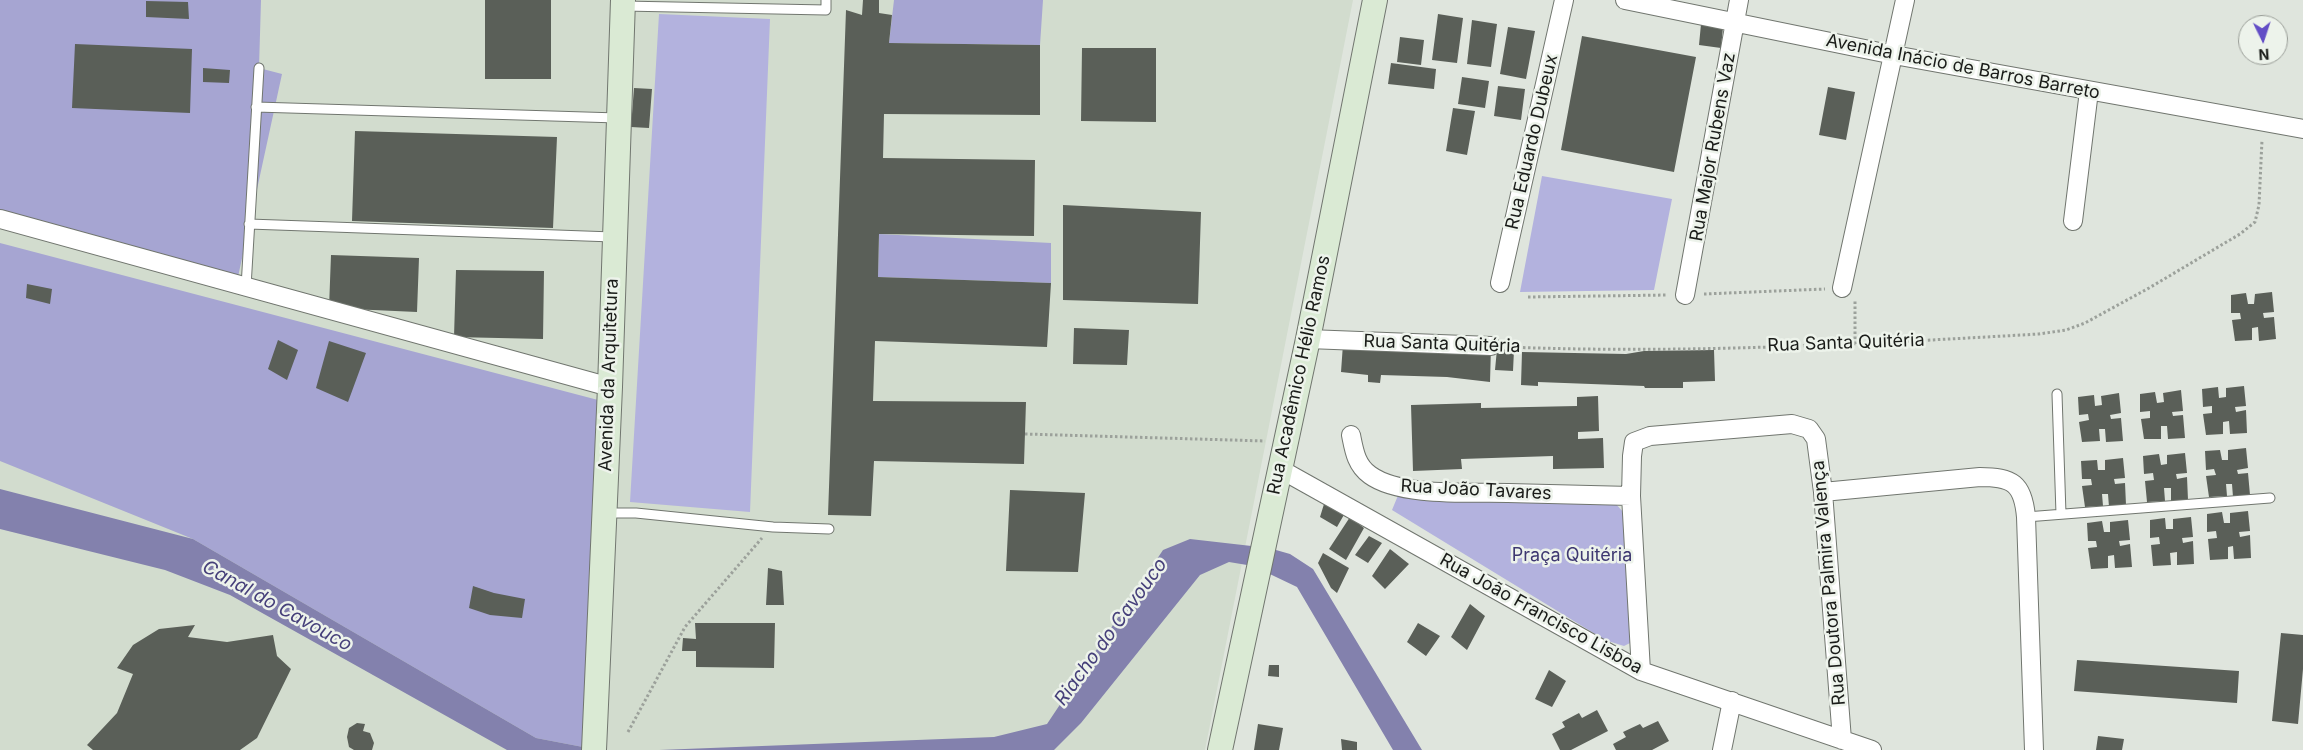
<!DOCTYPE html>
<meta charset="utf-8">
<style>
body{margin:0}
#map{position:relative;width:2303px;height:750px;overflow:hidden;background:#dfe5dd;font-family:Inter,sans-serif}
canvas{display:block}
.north{position:absolute;left:2238px;top:15px;width:50px;height:50px;box-sizing:border-box;background:#edf3eb;border:1px solid #999d97;border-radius:50%;rotate:176deg;font-size:14px;font-weight:700;line-height:20px;text-align:center;color:#1a1c19}
.north::after{content:'';display:block;margin:auto;width:18px;height:22px;background:#624dc6;clip-path:polygon(50% 0,100% 100%,50% 72%,0 100%)}
</style>
<div id="map">
<canvas width="2303" height="750"></canvas>
<div class="north">N</div>
</div>
<script>
const context = document.querySelector('canvas').getContext('2d');
context.lineJoin = 'round';
function fillPath(path, color) {
  context.fillStyle = color;
  context.fill(path, 'evenodd');
}
function trace(path, color, width, dash) {
  context.strokeStyle = color;
  context.lineWidth = width;
  context.lineCap = dash ? 'butt' : 'round';
  context.setLineDash(dash || []);
  context.stroke(path);
}
function drawText(font, color, halo, rows, align = 'center') {
  context.font = font + ' Inter,sans-serif';
  context.lineWidth = 5;
  context.setLineDash([]);
  context.textBaseline = 'middle';
  context.strokeStyle = halo;
  context.fillStyle = color;
  for (const [text, x, y, turn = 0] of rows) {
    context.save();
    context.translate(x, y);
    context.rotate((+turn || 0) * Math.PI / 180);
    context.textAlign = isNaN(turn) ? turn : align;
    if (halo) context.strokeText(text, 0, 0);
    context.fillText(text, 0, 0);
    context.restore();
  }
}
fillPath(new Path2D(`
 M0,0h1353l-148,750h-1205z`), '#d2dcce');
fillPath(new Path2D(`
 M659,14l111,5 -20,493 -120,-10z
 M1542,176l130,23 -18,91 -134,2z
 M1399,493l216,10 9,10 6,130 -6,3 -19,-6 -213,-130z`), '#b3b2de');
fillPath(new Path2D(`
 M0,0h261l-2,68 23,6 -46,212 -236,-73z
 M894,0h149l-3,45 -151,-2z
 M879,234l172,9v40l-173,-6z
 M0,243l598,157 -15,347 -47,-9 -343,-199 -193,-78z`), '#a6a5d2');
fillPath(new Path2D(`
 M0,489l193,50 343,199 47,9 1,3h-77l-277,-155 -65,-25 -165,-41z
 M1190,539l79,9 21,6 23,15 109,181h-29l-96,-163 -44,-21 -24,-4 -29,13 -119,148 -27,27h-395l335,-13 53,-13 116,-174z`), '#8381ad');
fillPath(new Path2D(`
 M485,0h66v79h-66z
 M863,0h16v13l13,2 -3,28 151,2v70l-156,-1 -1,44 152,2 -1,76 -155,-2 -1,43 173,6 -4,64 -172,-6 -2,60 153,1 -2,62 -150,-3 -3,55 -43,-1 18,-505 16,5z
 M146,1l42,1 1,17 -43,-2z
 M1438,14l25,4 -6,45 -25,-3z
 M1472,20l25,4 -6,43 -24,-3z
 M1701,24l22,3 -2,21 -22,-3z
 M1508,27l27,4 -9,48 -26,-5z
 M1582,36l114,21 -22,115 -113,-22z
 M1400,37l24,3 -3,25 -24,-3z
 M75,44l117,5 -2,64 -118,-5z
 M1082,48h74v74l-75,-1z
 M1391,63l45,6 -2,20 -46,-5z
 M203,68l27,2 -1,13 -26,-1z
 M1462,77l27,4 -4,27 -27,-4z
 M1498,86l27,3 -4,31 -27,-4z
 M1828,87l27,5 -9,48 -27,-5z
 M634,88l18,1 -3,39 -18,-1z
 M1453,108l22,3 -8,44 -21,-4z
 M355,131l202,6 -4,91 -201,-7z
 M1063,205l138,7 -3,92 -135,-4z
 M331,255l88,3 -2,54 -88,-4z
 M456,270l88,1 -1,68 -89,-2z
 M27,284l25,5 -2,15 -24,-6z
 M2272,292l2,20 -11,1 1,5 10,-1 2,22 -17,2 -1,-14 -6,1v12l-17,1 -3,-21 9,-1 -1,-6h-9v-18l15,-2 2,11h6l1,-10z
 M1074,328l55,2 -2,35 -54,-1z
 M278,340l20,10 -11,30 -19,-11z
 M329,341l37,12 -18,49 -32,-14z
 M1343,344l148,3 -1,35 -43,-5 -66,-2 -1,8 -12,-1v-7l-27,-3z
 M1497,349l17,1 -1,21 -18,-1z
 M1714,350l1,31 -32,1v6h-38l-1,-2 -106,-4v4l-17,-1 1,-33 104,2 18,-3z
 M2244,386l2,20 -11,1 1,5 10,-2 1,23 -17,1 -1,-13 -6,1v12l-17,1 -3,-21 9,-1v-7l-9,1 -1,-18 16,-2 1,11 7,-1v-9z
 M2181,390l2,21 -11,1 1,4 10,-1 2,23 -17,1 -1,-13h-6v13h-17l-3,-20 9,-1v-7l-10,1v-18l15,-2 2,11 7,-1 -1,-9z
 M2119,393l2,20 -11,2 1,4 10,-1 2,23 -17,1 -1,-13h-6l1,12 -18,1 -3,-20 10,-2 -1,-6 -9,1 -1,-18 16,-2 1,11 7,-1 -1,-9z
 M1598,396l1,35 -21,1v7l25,-1 1,30 -51,1v-13l-92,3 1,10 -49,2 -2,-66 70,-2v5l96,-2v-9z
 M2246,448l2,20 -11,2 1,4 10,-1 2,22 -17,2 -1,-13h-6l1,12 -18,1 -3,-21 10,-1 -2,-6 -8,1 -1,-19 15,-1 2,10h6v-10z
 M2185,453l2,20 -11,1 1,5 10,-2 1,23 -17,1v-13h-7l1,13 -18,1 -2,-21 9,-1 -1,-7 -9,1 -1,-18 16,-2 2,11 6,-1v-9z
 M2123,458l2,20 -11,1 1,5 10,-1 1,22 -17,2 -1,-13h-6l1,12 -18,1 -3,-21 10,-1 -1,-6h-9l-1,-18 16,-1 1,10h7v-10z
 M1010,490l75,3 -7,79 -72,-1z
 M1324,504l21,9 -8,14 -17,-10z
 M2248,511l2,20 -11,1 1,5 10,-2 1,23 -17,1 -1,-13 -5,1v12l-18,1 -2,-21 9,-1 -1,-7 -9,1v-18l15,-2 2,11h6v-10z
 M1350,517l14,11 -18,32 -17,-11z
 M2191,517l2,20 -11,1 1,5 10,-2 1,23 -17,1v-13l-7,1 1,12 -18,1 -2,-21 9,-1 -1,-7 -9,1v-18l15,-2 1,11h7v-10z
 M2128,520l2,20 -11,1 1,5 10,-2 2,23 -17,1 -1,-13 -6,1v12l-17,1 -3,-21 9,-1 -1,-6h-8l-1,-18 15,-2 2,11h6v-10z
 M1369,536l13,7 -14,20 -13,-8z
 M1390,549l19,15 -24,25 -13,-13z
 M1323,553l26,15 -12,25 -6,-5 -13,-25z
 M768,568l14,3 2,34h-18z
 M473,586l21,7 31,6 -3,19 -32,-3 -21,-7z
 M1470,604l15,12 -18,34 -16,-13z
 M695,623h80l-1,45 -78,-1v-16h-14l1,-13 13,1z
 M1418,623l22,13 -14,20 -19,-14z
 M195,625l-7,12 39,5 46,-7 4,21 14,13 -34,69 -17,12h-147l-6,-5 30,-32 16,-39 -16,-6 16,-23 26,-16z
 M2281,633l22,2v34l-5,55 -26,-3z
 M2077,660l162,11 -2,32 -163,-12z
 M1269,665h10v12l-11,-1z
 M1549,670l17,11 -14,26 -17,-8z
 M1597,710l11,21 -37,19h-11l-8,-16 13,-7 -3,-5 17,-9 3,5z
 M1658,721l11,20 -17,9h-36l-3,-6 13,-7 -3,-5 17,-8 3,4z
 M357,723l8,1 -2,7 7,2 4,10 -2,7h-18l-5,-3 -2,-10 2,-9z
 M1258,724l25,4 -4,22h-25z
 M2098,736l26,3 -2,11h-26z
 M1341,739l16,3v8h-15z`), '#5a5f58');
const lane = new Path2D(`
 M623,6l203,4v-10
 M256,107l362,11
 M249,224l364,13
 M246,287l13,-219
 M2057,394l4,120
 M604,513h32l137,14 56,2
 M2026,517l244,-19`);
const street = new Path2D(`
 M1625,0l269,55 409,74
 M0,219l610,168
 M2073,221l16,-130
 M1500,283l64,-283
 M1842,288l63,-288
 M1685,295l54,-295
 M1308,339l183,7
 M1351,435c3,15 5,30 19,40 30,22 101,17 138,18 41,1 82,2 123,3
 M1280,469l361,202 231,79
 M1823,492l157,-15c32,0 43,6 46,40l8,233
 M1641,671l-10,-175 1,-40 2,-14 16,-6 142,-12 17,5 7,10 7,53 19,248
 M1722,750l10,-49`);
const secondary = new Path2D(`
 M594,750l16,-363 13,-387
 M1220,750l88,-411 67,-339`);
trace(lane, '#71766f', 11);
trace(street, '#71766f', 20);
trace(secondary, '#71766f', 26);
trace(new Path2D(`
 M1704,294l121,-5
 M1528,297l139,-2
 M1855,344v-44
 M1508,347c177,7 355,-3 531,-13l27,-4 19,-7 64,-35 91,-54 15,-12 4,-17 3,-65
 M1025,434l240,7
 M628,732l57,-105 77,-89`), '#9ca19b', 3, [2.5, 2.5]);
trace(lane, '#fff', 9);
trace(street, '#fff', 18);
trace(secondary, '#daead4', 24);
drawText('18px', '#1a1c19', '#edf3eb', [
 ["Avenida Inácio de Barros Barreto",1963,67,11],
 ["Rua Eduardo Dubeux",1532,142,-77],
 ["Rua Major Rubens Vaz",1713,147,-80],
 ["Rua Santa Quitéria",1846,343,-2],
 ["Rua Santa Quitéria",1442,344,2],
 ["Avenida da Arquitetura",609,375,-88],
 ["Rua Acadêmico Hélio Ramos",1299,375,-78],
 ["Rua João Tavares",1476,490,3],
 ["Rua Doutora Palmira Valença",1829,583,-95],
 ["Rua João Francisco Lisboa",1541,614,29]
]);
drawText('18px', '#3e3871', '#edf3eb', [
 ["Praça Quitéria",1572,556]
]);
drawText('italic 19px', '#46407a', '#edf3eb', [
 ["Canal do Cavouco",277,606,29],
 ["Riacho do Cavouco",1111,632,-54]
]);
</script>
